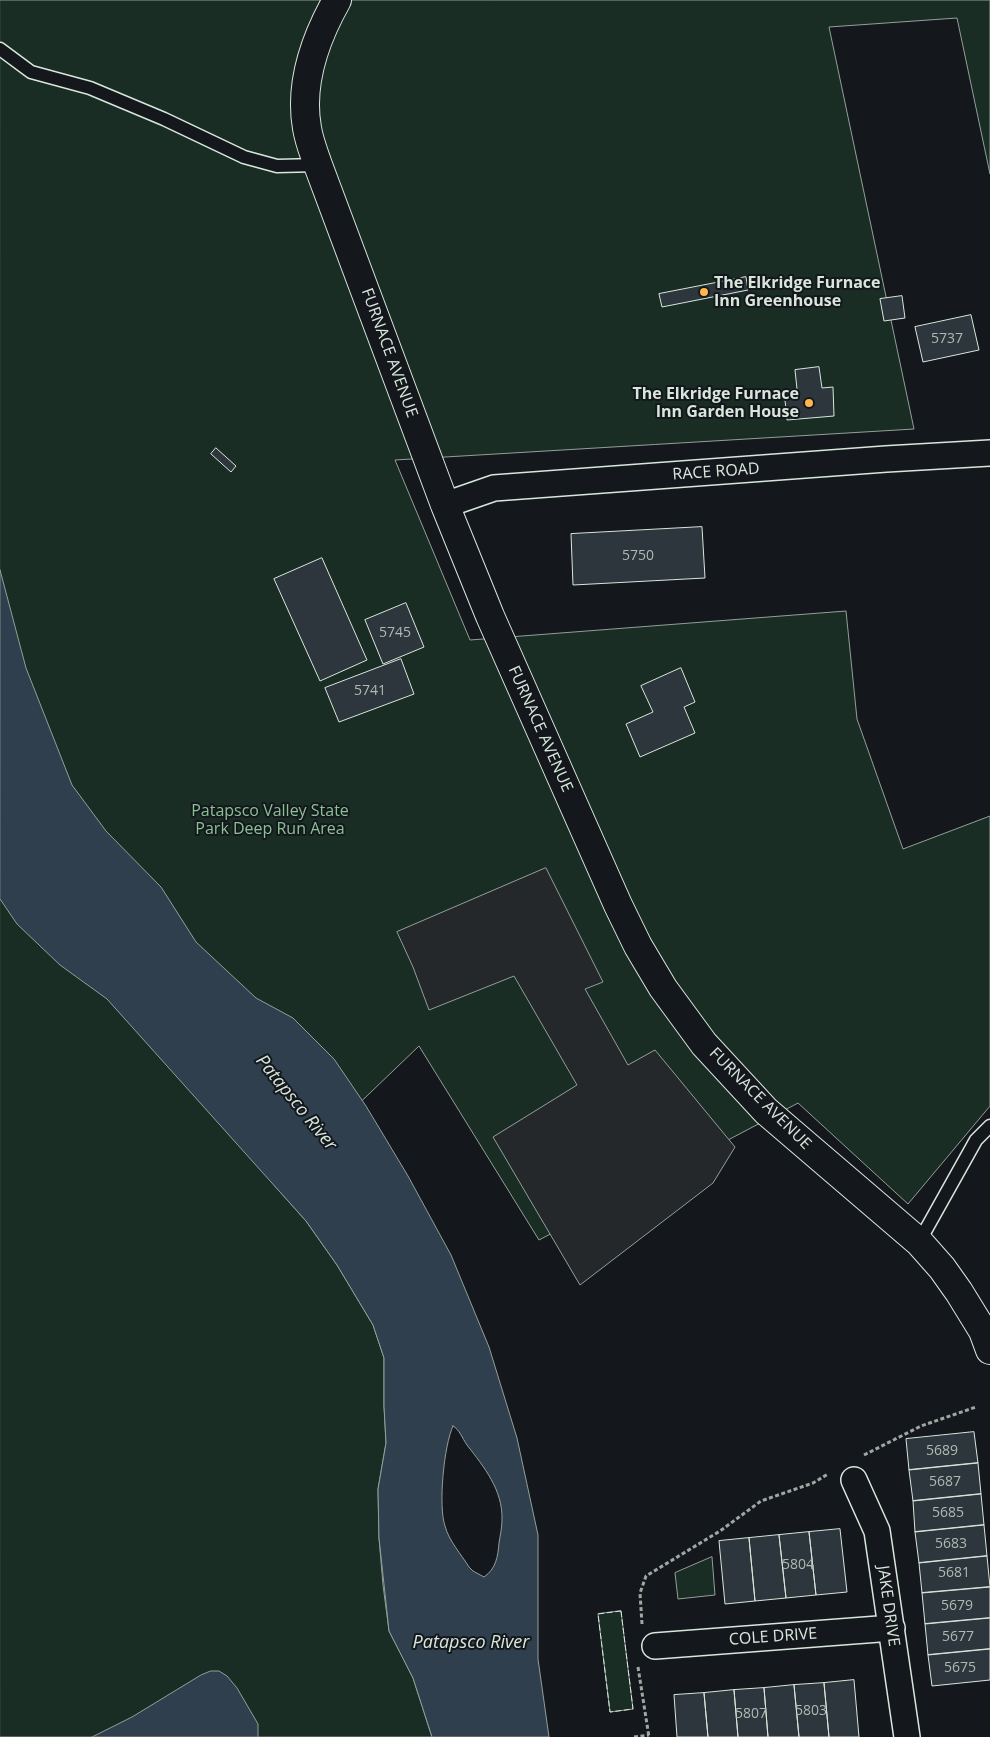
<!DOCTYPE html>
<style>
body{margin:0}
canvas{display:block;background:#14181c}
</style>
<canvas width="990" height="1737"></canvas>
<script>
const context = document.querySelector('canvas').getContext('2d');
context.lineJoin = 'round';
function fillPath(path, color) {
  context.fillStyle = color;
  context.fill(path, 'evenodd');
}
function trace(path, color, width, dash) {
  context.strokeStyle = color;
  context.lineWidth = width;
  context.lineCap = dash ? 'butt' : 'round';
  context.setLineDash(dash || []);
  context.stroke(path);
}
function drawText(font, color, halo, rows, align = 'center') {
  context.font = font + ' "Open Sans",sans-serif';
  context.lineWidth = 4;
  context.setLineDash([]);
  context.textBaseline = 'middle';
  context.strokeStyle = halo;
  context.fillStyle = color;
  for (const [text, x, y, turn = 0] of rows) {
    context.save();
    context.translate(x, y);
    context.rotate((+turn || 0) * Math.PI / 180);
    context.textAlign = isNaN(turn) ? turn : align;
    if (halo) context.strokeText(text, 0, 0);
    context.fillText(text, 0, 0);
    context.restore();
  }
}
const green = new Path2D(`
 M0,0h990v174l-33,-156 -128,9 85,402 -519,31 75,180 376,-29 11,108 46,130 87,-33v290l-82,98 -110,-101 -259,137 -120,-194 -145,139 32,36 31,44 36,60 11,33v48l2,37 -8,46 1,49 4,47 6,46 24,47 19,59h-432z
 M712,1557l3,38 -37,4 -3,-26z
 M621,1611l12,98 -23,3 -12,-98z`);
fillPath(green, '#1a2d24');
trace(green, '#939e99', 1);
const parking = new Path2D(`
 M546,868l57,114 -18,7 43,76 27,-15 80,97 -22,36 -133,102 -87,-148 84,-52 -63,-109 -85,34 -16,-43 -16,-35z`);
fillPath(parking, '#24282b');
trace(parking, '#939e99', 1);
const water = new Path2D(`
 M0,570l26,98 46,117 34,46 55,56 35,55 60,56 37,20 41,41 32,47 42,70 43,79 38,92 28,91 21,97v124l11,78h-117l-19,-59 -24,-47 -10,-93 -1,-49 8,-46 -2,-37v-48l-11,-33 -36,-60 -31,-44 -199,-222 -47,-34 -43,-41 -17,-25zM453,1426c7,4 9,12 14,19 17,22 36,45 35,75 0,8 -2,16 -3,23 -1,13 -3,26 -15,34l-11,-6 -4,-4c-8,-13 -20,-26 -24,-41 -7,-20 -1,-81 8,-100z
 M211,1671h8l8,5 10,12 21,36v13h-166l40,-20 69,-42z`);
fillPath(water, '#2f3f4d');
trace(water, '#939e99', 1);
const building = new Path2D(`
 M746,277l2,13 -86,17 -3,-13z
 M902,296l3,22 -21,3 -4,-22z
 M971,315l8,35 -56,12 -8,-35z
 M819,367l3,21 11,-1 1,29 -47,4 -3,-30 13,-1 -2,-19z
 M216,448l20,18 -5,6 -20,-18z
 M702,527l3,51 -132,7 -2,-51z
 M322,558l45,102 -47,21 -46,-102z
 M406,603l18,44 -41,17 -18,-44z
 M401,659l13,35 -75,28 -14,-34z
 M681,668l14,34 -11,5 11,26 -55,24 -14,-33 27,-12 -12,-26z
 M974,1432l4,31 -69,7 -3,-31z
 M978,1463l3,31 -68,7 -4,-31z
 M981,1494l3,31 -69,7 -2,-31z
 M984,1525l3,31 -68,7 -4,-31z
 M840,1529l7,63 -31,3 -7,-63z
 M809,1532l7,63 -30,3 -7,-63z
 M779,1535l7,63 -31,3 -6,-63z
 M749,1538l6,63 -30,3 -6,-63z
 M987,1556l3,31 -68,6 -3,-30z
 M990,1587v31l-65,6 -3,-31z
 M990,1618v31l-62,6 -3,-31z
 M990,1649v31l-58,6 -4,-31z
 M854,1680l5,57h-30l-5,-54z
 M824,1683l5,54h-30l-5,-52z
 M794,1685l5,52h-31l-4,-49z
 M764,1688l4,49h-30l-4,-47z
 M734,1690l4,47h-30l-4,-44z
 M704,1693l4,44h-31l-3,-42z`);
fillPath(building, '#2c363c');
trace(building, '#d8e6dc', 1);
const lane = new Path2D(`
 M0,49l31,23 59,16 74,31 80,38 33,9 41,-1
 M919,1242l57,-102 14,-14`);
const street = new Path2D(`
 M445,505l49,-17 392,-29 104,-6
 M854,1480l23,51 30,206
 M655,1646l237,-18`);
const secondary = new Path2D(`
 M337,0c-22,39 -38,83 -30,128 2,13 7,25 11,37l127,340 45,111 128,289 20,41 25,42 41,56 62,67 153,131 23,26 17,24 24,39 7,19`);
trace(lane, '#d8e6dc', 15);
trace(street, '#d8e6dc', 28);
trace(secondary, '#d8e6dc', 30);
trace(new Path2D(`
 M864,1455l57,-29 55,-19
 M642,1624l-2,-31 6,-17 74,-45 41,-30 52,-18 15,-9
 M638,1667l11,70
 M634,1737l15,-2`), '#9da8a2', 3, [4, 2.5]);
trace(lane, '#14181c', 12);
trace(street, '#14181c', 25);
trace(secondary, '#14181c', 28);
trace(new Path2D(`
 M621,1611l12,98 -23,3 -12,-98z`), '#d8e6dc', 1, [6, 2.5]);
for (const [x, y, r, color] of [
 [704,292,5,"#ffb74d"],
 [809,403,5,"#ffb74d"]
]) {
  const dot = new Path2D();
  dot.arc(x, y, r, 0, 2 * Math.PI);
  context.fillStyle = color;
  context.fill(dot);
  trace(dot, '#14181c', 2);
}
drawText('14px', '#adbab4', null, [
 ["5737",947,339],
 ["5750",638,556],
 ["5745",395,633],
 ["5741",370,691],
 ["5689",942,1451],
 ["5687",945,1482],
 ["5685",948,1513],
 ["5683",951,1544],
 ["5804",798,1565],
 ["5681",954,1573],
 ["5679",957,1606],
 ["5677",958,1637],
 ["5675",960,1668],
 ["5803",811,1711],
 ["5807",751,1714]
]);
drawText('bold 16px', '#d8e6dc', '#14181c', [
 ["The Elkridge Furnace",714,283],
 ["Inn Greenhouse",714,301],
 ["The Elkridge Furnace",799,394,"right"],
 ["Inn Garden House",799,412,"right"]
], 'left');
drawText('16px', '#d8e6dc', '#14181c', [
 ["FURNACE AVENUE",389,353,70],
 ["RACE ROAD",716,472,-4],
 ["FURNACE AVENUE",540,729,66],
 ["FURNACE AVENUE",760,1099,45],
 ["JAKE DRIVE",888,1606,82],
 ["COLE DRIVE",773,1637,-4]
]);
drawText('16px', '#8ac095', '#14181c', [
 ["Patapsco Valley State",270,811],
 ["Park Deep Run Area",270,829]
]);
drawText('italic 18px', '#d8e6dc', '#14181c', [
 ["Patapsco River",296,1103,51],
 ["Patapsco River",471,1643]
]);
</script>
